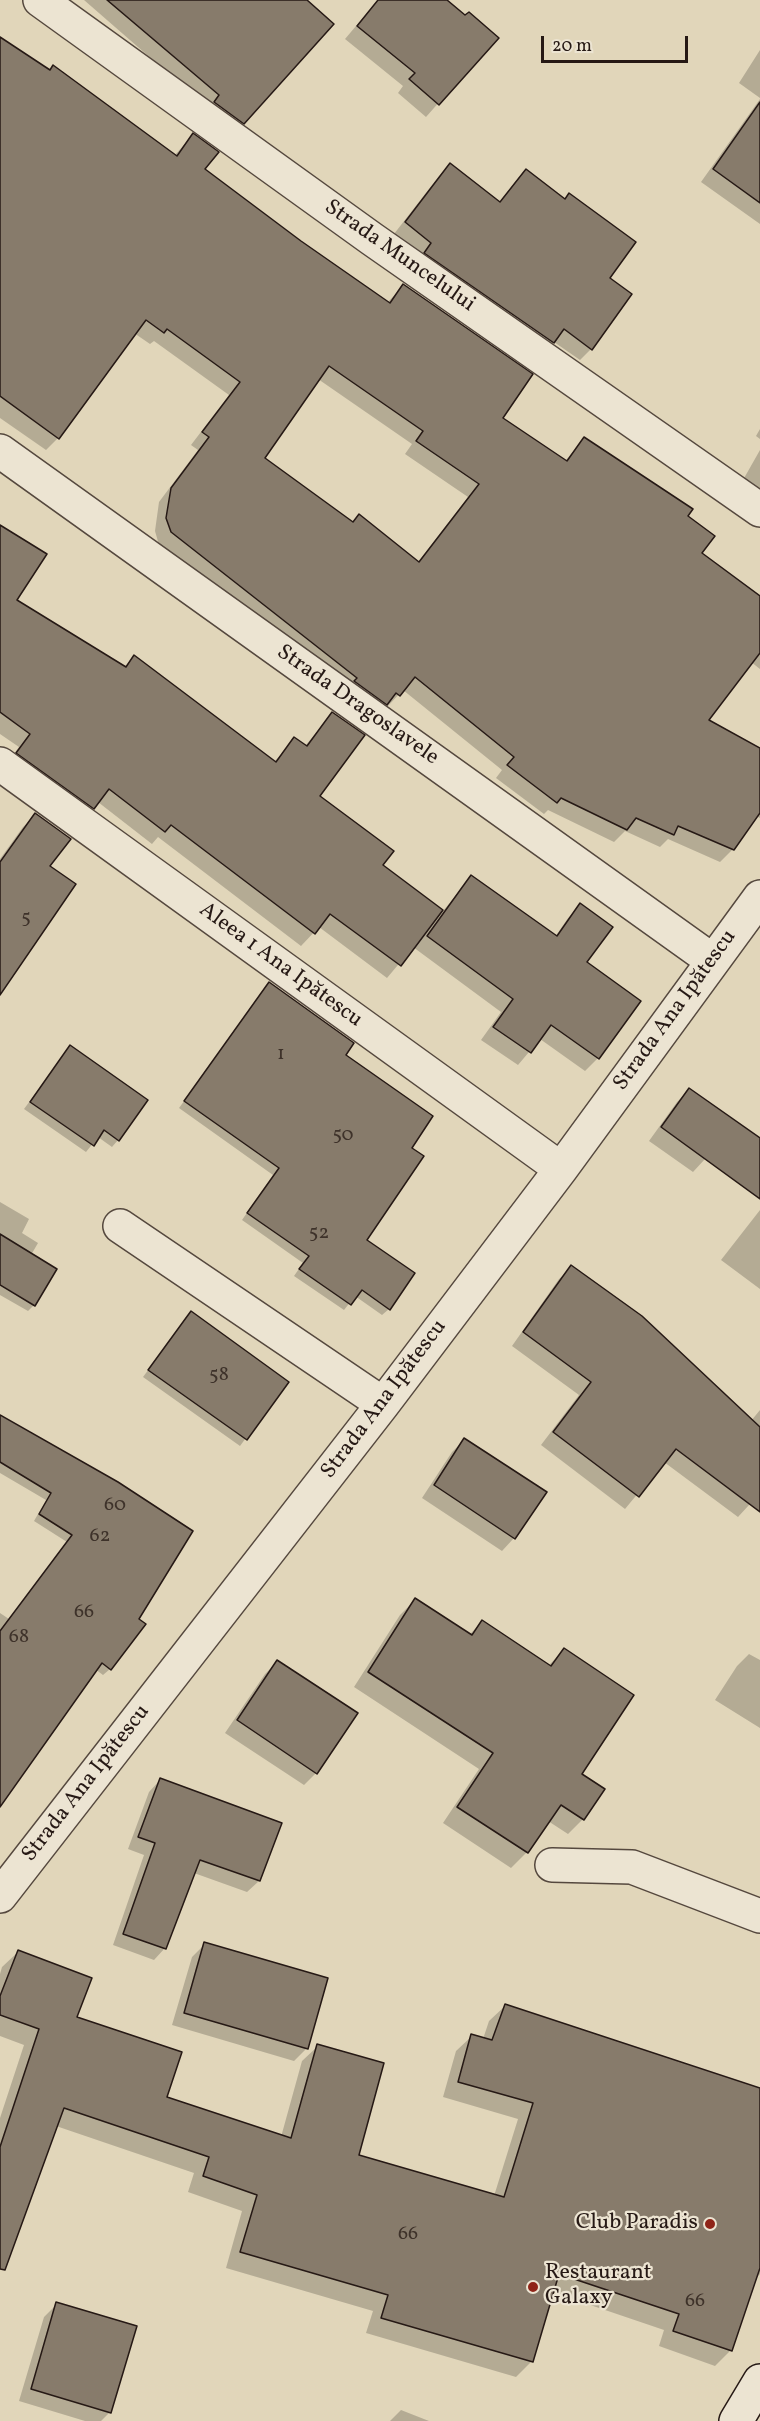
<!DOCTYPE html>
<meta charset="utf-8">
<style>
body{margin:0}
#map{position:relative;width:760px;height:2421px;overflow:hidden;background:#e1d6ba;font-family:Vollkorn,serif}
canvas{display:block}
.scale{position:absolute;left:541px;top:36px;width:147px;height:27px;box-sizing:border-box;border:3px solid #261915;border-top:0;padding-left:8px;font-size:18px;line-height:21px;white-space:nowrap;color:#261915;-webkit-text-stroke:4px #ece4d2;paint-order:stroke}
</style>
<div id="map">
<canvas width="760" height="2421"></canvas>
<div class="scale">20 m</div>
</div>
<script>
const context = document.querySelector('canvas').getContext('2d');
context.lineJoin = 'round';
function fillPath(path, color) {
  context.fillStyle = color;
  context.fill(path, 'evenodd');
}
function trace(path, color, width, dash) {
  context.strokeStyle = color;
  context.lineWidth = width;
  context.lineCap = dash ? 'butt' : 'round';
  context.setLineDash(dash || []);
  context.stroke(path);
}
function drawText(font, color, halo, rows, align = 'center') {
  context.font = font + ' Vollkorn,serif';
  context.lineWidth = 4.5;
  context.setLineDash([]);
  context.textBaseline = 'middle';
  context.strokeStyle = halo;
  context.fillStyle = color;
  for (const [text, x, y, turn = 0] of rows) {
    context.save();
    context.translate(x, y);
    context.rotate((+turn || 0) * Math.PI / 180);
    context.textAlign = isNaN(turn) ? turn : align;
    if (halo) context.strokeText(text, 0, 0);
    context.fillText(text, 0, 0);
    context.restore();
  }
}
fillPath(new Path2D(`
 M84,0h221l-62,123 -12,12 -23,-27z
 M378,0h67l20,17 31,21 -70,79 -28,-24 5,-7 -58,-47z
 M0,41l174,115 19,-21 10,34 97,73 87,61 16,-17 98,133 64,42 19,-22 102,77 14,37 60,45v71l-9,-7 -44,58 53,29v69l-4,-2 -23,33 -13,13 -52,-23 -8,8 -35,-16 -11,11 -66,-32 -4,4 -48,-36 6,-8 -99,-80 -16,17 -2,-2 -11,11 -215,-171 -4,-14 4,-29 39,-52 -7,-5 38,-50 -75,-54 -4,3 -16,-11 -76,105 -12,12 -46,-32zM318,379l94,65 -7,10 63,43 -50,65 -66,-39 -89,-65z
 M760,50v48l-21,-15z
 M760,99v125l-59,-42z
 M450,165l49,38 27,-32 82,108 -17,70 -11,11 -26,-18 -12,12 -148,-120 45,-58z
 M760,429v10l-4,-3z
 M760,450v40l-17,-10z
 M0,527l15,74 109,66 10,-10 140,105 21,-23 10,7 27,-32 -14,82 63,69 62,46 28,-34 84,60 13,-19 13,-13 4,57 54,39 -41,57 -13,13 -45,-32 -22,26 -37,-25 20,-28 -88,-65 -26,31 -68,-51 -18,19 -143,-109 -6,7 -54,-42 -17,19 -76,-55 14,-19 -19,-13z
 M36,815l12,52 -48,108v-116l23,-32z
 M270,984l74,71 66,93 -45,92 24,69 -7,6 -27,-19 -11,14 -50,-34 9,-13 -61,-43 31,-45 -94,-67z
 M70,1047l48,93 -6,7 -14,-10 -12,15 -62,-43z
 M689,1090l44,31 -28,38 -12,13 -44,-31 28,-39z
 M0,1202l29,17 -7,14 16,10 -7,12 3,50 -6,6 -28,-16z
 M760,1210v79l-39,-29z
 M572,1267l179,154 9,-11v83l-22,24 -74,-55 -39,47 -84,-64 38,-50 -67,-49 47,-67z
 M191,1313l96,69 -47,64 -97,-69z
 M0,1416l137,203 -27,50 -7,6 -8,-6 -95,113v-169l9,6 58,-77 -33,-21 12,-21 -46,-27z
 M464,1440l50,98 -12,13 -80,-53 30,-46z
 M415,1600l54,35 13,-13 66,44 16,-16 19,169 -15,15 -20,-13 -21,31 -16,16 -68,-45 36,-54 -125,-82 46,-72z
 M749,1654l11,6v68l-45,-28 22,-34z
 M277,1662l39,111 -12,12 -79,-52 40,-59z
 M160,1780l120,44 -21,57 -12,11 -53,-19 -29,75 -11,12 -41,-15 31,-90 -16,-6 21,-57z
 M205,1944l102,104 -13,13 -122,-36 20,-68z
 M18,1952l57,66 90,80 116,39 21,-76 16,-15 39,110 137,40 24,-77 -75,-22 13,-46 16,-15 11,3 6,-18 16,-15 255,84v184l-5,5 -24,71 -16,16 -56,-20 5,-16 -112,-38 -20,69 -16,16 -150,-44 7,-22 -147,-43 16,-57 -54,-19 6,-19 -138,-47 -56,95v-103l24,-73 -24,-9v-62l2,-7z
 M57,2304l53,108 -9,9h-16l-66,-20 25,-84z
 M401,2410l28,11h-39z`), '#0003');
const building = new Path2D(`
 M107,0h200l27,24 -90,100 -30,-22 5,-7z
 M378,0h69l18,15 4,-3 30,26 -60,67 -30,-26 6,-6 -58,-47z
 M0,37l50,33 3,-5 124,91 16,-23 26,19 -14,17 96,72 89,62 13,-19 130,90 -30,44 64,43 17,-24 109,72 -5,7 27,20 -13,17 58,43v57l-51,67 51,28v65l-26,37 -56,-24 -4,9 -38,-17 -9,12 -66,-32 -4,5 -50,-38 7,-8 -99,-80 -15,19 -4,-3 -9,12 -33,-24 3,-3 -186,-146 -5,-14 5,-30 38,-51 -7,-5 38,-50 -73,-53 -3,4 -18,-13 -87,119 -59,-43zM329,366l94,65 -7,10 63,43 -60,78 -60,-48 -6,8 -88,-64z
 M760,102v101l-47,-34z
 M450,163l50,39 26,-33 39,30 4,-6 67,49 -26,36 22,16 -40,56 -28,-21 -10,14 -130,-90 7,-10 -26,-21z
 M0,525l47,29 -30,46 109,67 8,-12 142,107 18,-25 13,9 25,-34 33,23 -45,61 74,55 -11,14 60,45 -42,56 -71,-52 -15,20 -144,-109 -6,7 -56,-43 -15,20 -78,-56 14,-19 -30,-22z
 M35,813l36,26 -21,27 26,18 -76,111v-133z
 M471,875l86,61 23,-33 33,24 -26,35 54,39 -42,58 -48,-34 -20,28 -38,-26 20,-28 -86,-63z
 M269,982l85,61 -8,12 87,61 -21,32 12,8 -57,84 48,33 -25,37 -28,-20 -11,15 -52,-36 10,-13 -62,-43 32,-45 -95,-67z
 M70,1045l78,55 -29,41 -15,-11 -10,16 -64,-44z
 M689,1088l71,50v61l-99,-72z
 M0,1234l57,35 -22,37 -35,-21z
 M571,1265l71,51 118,111v85l-84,-63 -37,48 -86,-65 38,-50 -68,-50z
 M191,1311l98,71 -42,58 -99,-70z
 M0,1415l118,67 75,49 -54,88 7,5 -35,46 -9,-7 -102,144v-176l72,-96 -33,-21 12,-21 -51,-31z
 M464,1438l83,54 -32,47 -81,-54z
 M415,1598l57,37 10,-15 69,46 13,-18 70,47 -52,79 23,15 -21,31 -23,-15 -33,48 -71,-46 36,-54 -125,-81z
 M277,1660l81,53 -41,61 -80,-54z
 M160,1778l122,45 -22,58 -60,-21 -34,89 -43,-15 32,-91 -17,-6z
 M204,1942l124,36 -20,71 -124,-36z
 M18,1950l74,28 -15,39 105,35 -15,45 124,41 26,-94 67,19 -25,92 145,42 29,-94 -75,-21 13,-48 21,6 13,-36 255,84v180l-28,83 -59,-20 6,-17 -120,-40 -26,88 -152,-44 7,-23 -148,-43 17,-57 -54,-19 6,-19 -145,-49 -59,162 -5,-1v-122l39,-118 -39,-14v-19z
 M56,2302l81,24 -26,87 -80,-24z`);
fillPath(building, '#877b6b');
trace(building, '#261915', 1.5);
const minor = new Path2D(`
 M40,0l332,239 388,271
 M0,451l713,510
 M0,764l561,405
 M120,1226l263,178
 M552,1865l80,2 128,49
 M0,1896l383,-492 178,-235 199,-272`);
const secondary = new Path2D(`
 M736,2421l24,-40`);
trace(minor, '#55483e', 36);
trace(secondary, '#261915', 36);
trace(minor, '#ece4d2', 33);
trace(secondary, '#ece4d2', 33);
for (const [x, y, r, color] of [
 [710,2224,6,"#8f2418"],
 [533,2287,6,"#8f2418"]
]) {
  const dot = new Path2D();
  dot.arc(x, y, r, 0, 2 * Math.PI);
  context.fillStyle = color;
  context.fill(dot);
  trace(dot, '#ece4d2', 2);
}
drawText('20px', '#3e322a', null, [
 ["5",26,919],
 ["1",281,1055],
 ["50",343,1136],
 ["52",319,1234],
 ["58",219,1376],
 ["60",115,1506],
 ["62",100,1537],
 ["66",84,1613],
 ["68",19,1638],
 ["66",408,2235],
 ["66",695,2302]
]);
drawText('22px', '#261915', '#ece4d2', [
 ["Strada Muncelului",399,257,35],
 ["Strada Dragoslavele",357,706,35],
 ["Aleea 1 Ana Ipătescu",280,966,36],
 ["Strada Ana Ipătescu",676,1011,-54],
 ["Strada Ana Ipătescu",385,1400,-53],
 ["Strada Ana Ipătescu",87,1784,-52]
]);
drawText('22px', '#261915', '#ece4d2', [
 ["Club Paradis",698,2224],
 ["Restaurant",545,2274,"left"],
 ["Galaxy",545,2299,"left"]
], 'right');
</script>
